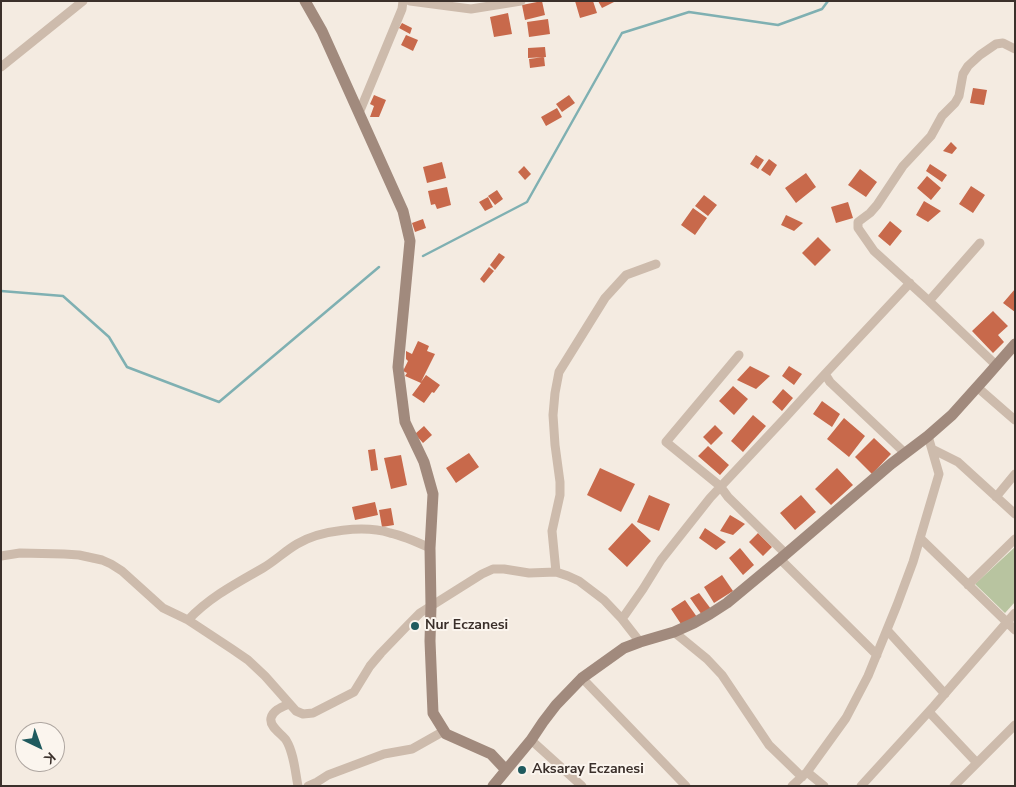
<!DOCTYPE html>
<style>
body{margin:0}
#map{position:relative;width:1016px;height:787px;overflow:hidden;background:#f4ebe1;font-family:"Nunito Sans",sans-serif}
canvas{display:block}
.frame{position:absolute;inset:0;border:2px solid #3b302b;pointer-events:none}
.north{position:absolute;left:15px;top:722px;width:50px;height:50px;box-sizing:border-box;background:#fbf5ee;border:1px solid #aea6a0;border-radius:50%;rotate:138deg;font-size:14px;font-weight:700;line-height:20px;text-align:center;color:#3b302b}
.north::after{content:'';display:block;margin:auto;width:18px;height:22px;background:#1f5a5e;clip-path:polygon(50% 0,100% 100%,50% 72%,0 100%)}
</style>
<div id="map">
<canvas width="1016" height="787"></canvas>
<div class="frame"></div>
<div class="north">K</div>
</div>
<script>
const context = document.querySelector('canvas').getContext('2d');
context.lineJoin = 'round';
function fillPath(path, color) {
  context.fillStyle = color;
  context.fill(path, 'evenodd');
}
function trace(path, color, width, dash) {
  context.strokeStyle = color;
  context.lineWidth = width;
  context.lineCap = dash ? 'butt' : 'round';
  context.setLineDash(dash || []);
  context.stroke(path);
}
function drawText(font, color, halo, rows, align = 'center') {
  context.font = font + ' "Nunito Sans",sans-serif';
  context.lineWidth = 4;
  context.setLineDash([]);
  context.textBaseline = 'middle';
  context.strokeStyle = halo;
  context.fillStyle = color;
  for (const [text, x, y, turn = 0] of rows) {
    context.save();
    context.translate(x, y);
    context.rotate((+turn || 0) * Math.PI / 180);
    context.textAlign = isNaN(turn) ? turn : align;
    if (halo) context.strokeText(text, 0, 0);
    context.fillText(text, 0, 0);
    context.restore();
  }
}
fillPath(new Path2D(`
 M1015,547v55l-10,11 -30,-29z`), '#b8c4a0');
trace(new Path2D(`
 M423,256l104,-54 95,-169 67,-21 89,13 44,-16 6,-8
 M1,291l62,5 46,41 18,30 92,35 160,-135`), '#7fb0b2', 2.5);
fillPath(new Path2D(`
 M542,1l3,14 -20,5 -3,-15z
 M575,1h18l4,12 -17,5z
 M598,1h18l-14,7z
 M508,13l4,21 -18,3 -4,-20z
 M548,19l2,15 -21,3 -2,-15z
 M402,23l10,5 -2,6 -11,-6z
 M406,35l12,5 -5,11 -12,-6z
 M545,47l1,10 -18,1v-10z
 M544,57l1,9 -15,2 -1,-9z
 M973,88l14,2 -3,15 -14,-2z
 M374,95l12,5 -7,17h-9l4,-11 -4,-2z
 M569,95l6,8 -13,9 -6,-8z
 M557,108l5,9 -16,9 -5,-9z
 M951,142l6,6 -5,6 -9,-3z
 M756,155l8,5 -6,9 -8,-5z
 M769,159l8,6 -7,11 -9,-6z
 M442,162l4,16 -19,5 -4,-16z
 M930,164l17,11 -5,7 -16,-11z
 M524,166l7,8 -6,6 -7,-8z
 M860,169l17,13 -11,15 -18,-12z
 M806,173l10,14 -20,16 -11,-15z
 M927,176l14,12 -10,12 -14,-12z
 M971,186l14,9 -12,18 -14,-9z
 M447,187l4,18 -14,4 -2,-5 -4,1 -3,-14z
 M497,190l6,9 -8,6 -7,-9z
 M704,195l13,10 -9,11 -13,-10z
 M488,197l5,10 -8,4 -6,-9z
 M924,201l17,10 -13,11 -12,-7z
 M848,202l5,16 -17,5 -5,-16z
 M693,208l14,10 -12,17 -14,-10z
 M786,215l17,8 -9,8 -13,-6z
 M423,219l3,9 -11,4 -3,-9z
 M890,221l12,10 -12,15 -12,-10z
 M818,237l13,13 -16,16 -13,-13z
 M499,253l6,4 -10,13 -5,-5z
 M489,267l5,4 -10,12 -4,-4z
 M1015,289v23l-12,-9z
 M993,311l15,15 -10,9 6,7 -11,11 -21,-22z
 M418,341l11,5 -2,5 8,3 -14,28 5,-7 14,10 -6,8 -2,-1 -8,11 -12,-8 9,-12 -16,-7 2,-3 -4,-2 5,-10 -2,-2v-8l6,3z
 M750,366l20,10 -14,13 -19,-9z
 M789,366l13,8 -8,11 -12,-9z
 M733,386l15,13 -14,16 -15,-14z
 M783,389l10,9 -11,13 -10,-9z
 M822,401l18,13 -8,13 -19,-13z
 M753,415l13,11 -23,26 -12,-11z
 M844,418l21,18 -16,21 -22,-18z
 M715,425l8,8 -12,12 -8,-8z
 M424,426l8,9 -9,8 -8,-9z
 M874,438l17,16 -19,20 -17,-17z
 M708,446l21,19 -9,10 -22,-19z
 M375,449l3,21 -7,1 -3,-21z
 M469,453l10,14 -23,16 -10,-15z
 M401,455l6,30 -16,4 -7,-31z
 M600,468l35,16 -14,28 -34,-17z
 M837,468l16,17 -22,20 -16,-16z
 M649,495l21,9 -11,27 -22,-9z
 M801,495l15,17 -21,18 -15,-17z
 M375,502l3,13 -23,5 -3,-13z
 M391,508l3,17 -12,2 -3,-17z
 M730,515l15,9 -12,11 -13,-4z
 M632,523l19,18 -24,26 -19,-18z
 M705,528l21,14 -10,8 -17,-12z
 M758,533l14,14 -9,9 -14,-14z
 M740,548l14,17 -11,10 -14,-17z
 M722,575l11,16 -19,12 -10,-16z
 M699,593l12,16 -9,6 -12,-17z
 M685,600l12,17 -14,10 -12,-18z`), '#c8694b');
trace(new Path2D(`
 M410,1l61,8 50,-8
 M1,67l82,-66
 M359,113l43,-104 1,-8
 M929,301l51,-58
 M739,355l-73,87 54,44 8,11 58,57
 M996,365l-67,-64 -55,-50 -16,-23v-6l12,-9 7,-8 26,-39 28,-30 11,-20 13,-13 4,-7 4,-22 5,-8 12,-11 16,-11 7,-1 12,6
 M825,374l85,-91
 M977,387l38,33
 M932,449l26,13 57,52
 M996,497l19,-23
 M920,538l95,92
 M1,556l19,-3 44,1 15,1 23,5 9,4 11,7 41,37 25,12 44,29 16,11 17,16 31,35 7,3 10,-1 41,-21 16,-26 11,-13 26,-27 13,-13 62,-39 11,-5h11l25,4 27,-1 12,4 11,5 25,19 18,19
 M780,559l97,96
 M556,572l-4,-41 8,-36v-13l-5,-37 -2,-30 2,-22 4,-21 46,-74 21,-23 30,-11
 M968,585l47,-46
 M188,620c22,-23 47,-36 75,-52 12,-7 22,-17 34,-24 23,-14 68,-19 93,-11 14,3 27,9 40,15
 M887,630l58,64
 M674,632l33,27 15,16 47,70 33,32
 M640,642l-18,-23 21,-30 18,-29 49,-62 74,-79 41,-45 5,8 75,71
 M582,678l104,108
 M289,704c-7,3 -16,6 -18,14 -2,9 11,16 15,22 8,13 9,31 12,46
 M929,712l48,51
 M531,740l51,46
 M807,772l17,14
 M308,786l9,-4 11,-7 56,-21 28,-5 32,-18
 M792,786l15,-14 39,-54 22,-42 29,-71 16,-43 26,-88 -11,-38
 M861,786l73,-80 81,-93
 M954,786l61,-61`), '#cdbbac', 9);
trace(new Path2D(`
 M305,1l17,30 81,180 7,30 -12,126 7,55 19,40 9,32 -3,54 1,58 -1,35 3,72 13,21 45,20 15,16
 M493,786l38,-46 12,-18 13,-17 26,-27 42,-30 16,-6 34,-10 20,-9 16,-9 17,-11 53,-44 111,-95 37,-28 24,-21 35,-39 28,-32`), '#a18a7d', 11);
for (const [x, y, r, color] of [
 [415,626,5,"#1f5a5e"],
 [522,770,5,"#1f5a5e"]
]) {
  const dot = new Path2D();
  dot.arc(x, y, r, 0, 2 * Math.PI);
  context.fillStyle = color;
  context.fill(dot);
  trace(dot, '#fbf5ee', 2);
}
drawText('bold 14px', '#3b302b', '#fbf5ee', [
 ["Nur Eczanesi",425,626],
 ["Aksaray Eczanesi",532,770]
], 'left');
</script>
